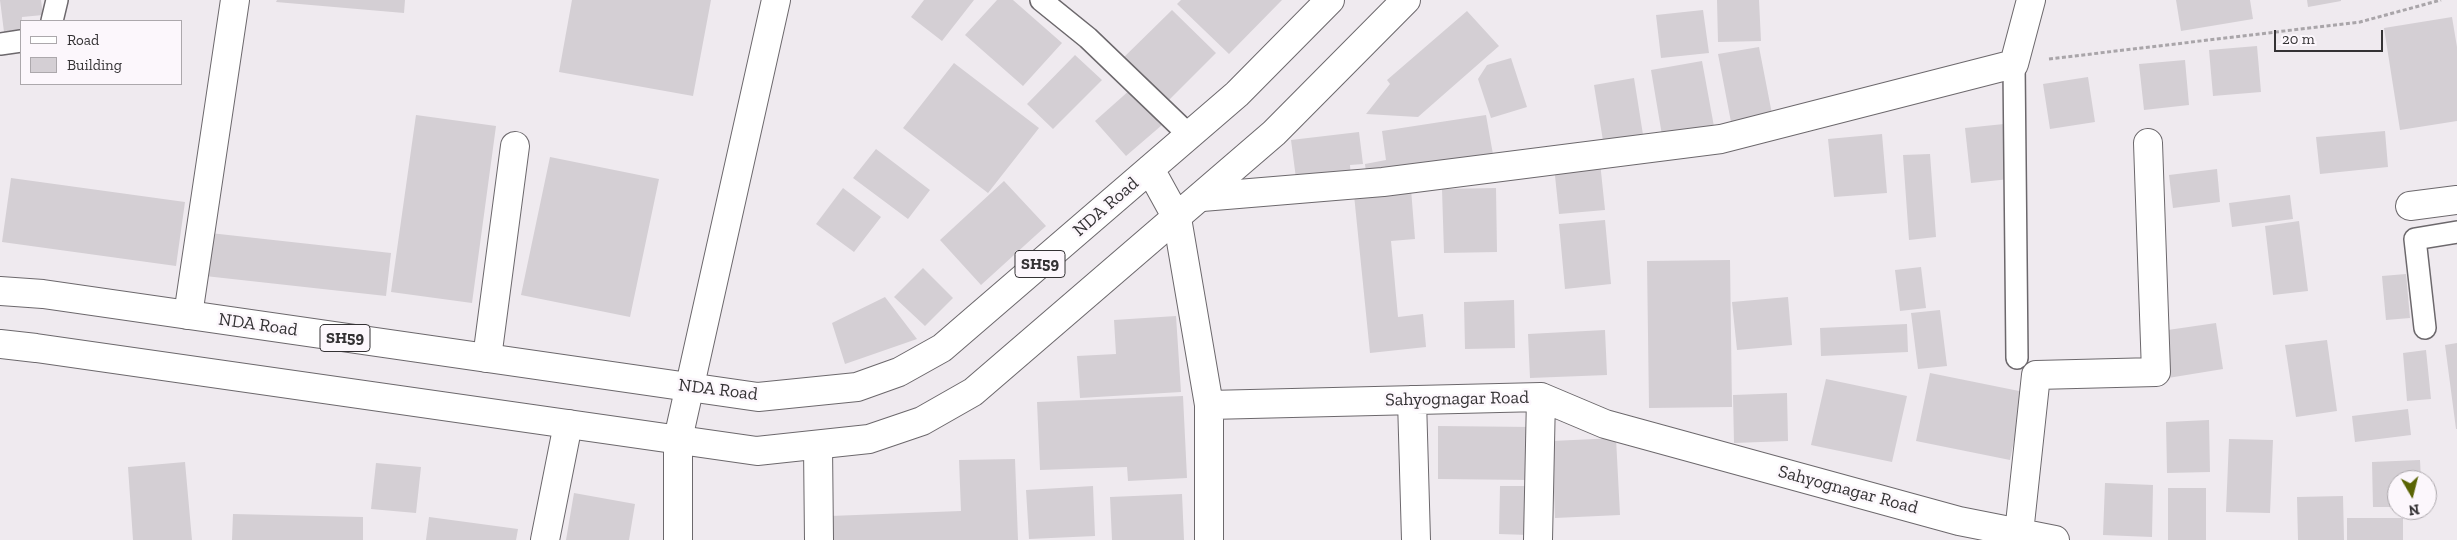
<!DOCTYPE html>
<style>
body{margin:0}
#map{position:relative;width:2457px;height:540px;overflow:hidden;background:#efeaef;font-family:"Zilla Slab",serif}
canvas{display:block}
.legend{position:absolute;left:20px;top:20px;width:162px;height:65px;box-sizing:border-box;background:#fcf7fc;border:1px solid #aca8ac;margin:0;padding:6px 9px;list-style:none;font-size:15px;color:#343234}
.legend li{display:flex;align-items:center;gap:10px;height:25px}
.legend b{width:25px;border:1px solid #aca8ac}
.north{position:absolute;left:2387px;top:470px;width:50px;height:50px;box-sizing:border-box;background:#fcf7fc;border:1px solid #aca8ac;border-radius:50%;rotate:172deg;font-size:14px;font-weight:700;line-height:20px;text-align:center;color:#343234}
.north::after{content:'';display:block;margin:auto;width:18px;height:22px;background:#5a6404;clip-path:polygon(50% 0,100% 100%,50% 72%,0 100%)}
.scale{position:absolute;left:2274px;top:30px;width:109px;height:22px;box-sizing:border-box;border:2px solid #343234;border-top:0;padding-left:6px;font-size:15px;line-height:18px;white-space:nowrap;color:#343234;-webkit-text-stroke:4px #fcf7fc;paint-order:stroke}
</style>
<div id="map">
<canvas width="2457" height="540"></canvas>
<ul class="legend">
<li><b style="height:6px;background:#fff"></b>Road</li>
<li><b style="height:14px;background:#d4cfd4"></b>Building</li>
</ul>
<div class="north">N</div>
<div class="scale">20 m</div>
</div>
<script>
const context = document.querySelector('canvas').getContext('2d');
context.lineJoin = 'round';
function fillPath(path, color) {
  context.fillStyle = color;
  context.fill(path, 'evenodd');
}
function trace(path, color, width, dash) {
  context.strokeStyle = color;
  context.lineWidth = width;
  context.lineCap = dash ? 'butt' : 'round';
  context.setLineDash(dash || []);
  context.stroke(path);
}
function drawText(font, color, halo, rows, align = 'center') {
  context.font = font + ' "Zilla Slab",serif';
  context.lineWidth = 5;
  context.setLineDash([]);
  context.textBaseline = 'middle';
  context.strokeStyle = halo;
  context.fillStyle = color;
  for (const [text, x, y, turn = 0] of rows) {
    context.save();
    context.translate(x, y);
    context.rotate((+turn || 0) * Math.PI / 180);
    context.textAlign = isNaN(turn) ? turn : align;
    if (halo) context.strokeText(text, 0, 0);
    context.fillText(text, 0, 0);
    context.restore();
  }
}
fillPath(new Path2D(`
 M0,0h41l2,15 -21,2 -1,13 -17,2z
 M277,0h128l-1,13 -128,-11z
 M572,0h139l-18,96 -134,-24z
 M924,0h50l-32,41 -31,-24z
 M997,0h16l49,43 -39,43 -58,-51z
 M1181,0h101l-53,54 -52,-50z
 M1717,0h42l2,41 -43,1z
 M2176,0h74l3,19 -72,12z
 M2307,0h34v1l-33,6z
 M1172,10l44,43 -52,52 -44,-44z
 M1703,10l6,43 -48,5 -5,-43z
 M1467,11l32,35 -81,71 -52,-3 24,-30 -3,-4z
 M2452,17l5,30v74l-57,9 -16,-102z
 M2257,46l4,46 -48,4 -4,-46z
 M1759,47l13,67 -41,8 -13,-68z
 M1075,55l27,25 -49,49 -26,-25z
 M1511,58l16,49 -36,11 -13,-39 9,-14z
 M2185,60l4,45 -45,5 -5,-46z
 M1702,61l13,71 -52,9 -12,-71z
 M954,63l85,65 -51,65 -85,-65z
 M2088,77l7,45 -45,7 -7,-45z
 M1634,78l10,63 -40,6 -10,-62z
 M1131,89l31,36 -36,31 -31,-35z
 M416,115l80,11 -24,177 -81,-11z
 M1486,115l8,45 -127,20 -2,-16 21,-4 -4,-29z
 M2004,124l6,55 -39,4 -6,-55z
 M2385,131l3,36 -68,7 -4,-37z
 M1359,132l4,32 -13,1 1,14 -54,7 -6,-46z
 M1882,134l5,59 -53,4 -6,-58z
 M876,149l54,41 -22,29 -55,-41z
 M1930,154l6,83 -27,3 -6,-85z
 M550,157l109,22 -29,138 -109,-22z
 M1600,162l5,48 -46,4 -5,-48z
 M2217,169l3,33 -47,6 -4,-33z
 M11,178l174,24 -9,64 -174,-24z
 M1004,181l42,45 -65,59 -41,-45z
 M843,188l38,29 -27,35 -38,-28z
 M1496,188l1,64 -53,1 -2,-64z
 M1411,189l4,50 -24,2 7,76 25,-3 3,33 -56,6 -16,-158z
 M2290,195l3,24 -61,8 -3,-24z
 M1605,220l6,64 -46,5 -6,-65z
 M2299,221l9,70 -35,4 -8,-69z
 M201,232l190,21 -5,43 -190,-21z
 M1730,260l2,147 -83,1 -2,-147z
 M1921,267l5,41 -26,3 -5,-41z
 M923,268l30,30 -28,28 -31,-29z
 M2406,274l4,44 -24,2 -4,-44z
 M885,297l32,42 -72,25 -13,-41z
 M1788,297l4,48 -55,5 -5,-48z
 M1514,300l1,48 -50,1 -1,-47z
 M1940,310l7,56 -29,3 -7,-56z
 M1176,316l5,76 -101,6 -3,-42 39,-2 -2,-34z
 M2216,323l7,46 -55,9 -7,-47z
 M1907,324l1,28 -87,4 -1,-28z
 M1605,330l2,45 -77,3 -2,-44z
 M2327,340l10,71 -41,6 -11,-72z
 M2457,343v86h-1l-11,-84z
 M2426,350l5,49 -24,2 -4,-48z
 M1930,373l94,19 -14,68 -94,-19z
 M1826,379l81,17 -15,66 -81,-17z
 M1787,393l1,48 -54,2 -1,-48z
 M1183,396l4,82 -59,3 -1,-14 -87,3 -3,-68z
 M2408,409l3,26 -56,7 -3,-26z
 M2209,420l1,52 -43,1 -1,-51z
 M1438,426l94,1v53l-94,-1z
 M1616,438l4,77 -65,3 -3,-77z
 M2229,439l44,1 -3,73 -44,-1z
 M1015,459l3,81h-187l-1,-24 131,-5 -2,-51z
 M2420,460l1,20h-24v27h-24l-1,-45z
 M185,462l7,78h-59l-5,-73z
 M376,463l45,4 -5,46 -45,-4z
 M2105,483l48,2 -1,52 -49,-2z
 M1093,486l2,50 -66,3 -3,-49z
 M1500,486h30l-1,49 -30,-1z
 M2168,488h38v52h-38z
 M574,493l61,11 -6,36h-63z
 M1182,494l2,46h-72l-2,-43z
 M2343,496l1,44h-46l-1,-43z
 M233,514l130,3v23h-131z
 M429,517l89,12 -2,11h-90z
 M2347,518h56v22h-56z`), '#d4cfd4');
const lane = new Path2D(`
 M1041,0l47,38 101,97
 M52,21l5,-21
 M0,44l21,-3
 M2014,64l3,294
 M2425,328l-10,-89 42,-7`);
const street = new Path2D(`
 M1202,197l181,-15 338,-43 293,-75 17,-64
 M2410,206l47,-6
 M1177,218l32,187 332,-8 64,27 354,97 96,19
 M188,315l47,-315
 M487,358l28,-212
 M1412,400l4,140
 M818,446l1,94
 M2019,533l17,-158 120,-3 -8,-229
 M545,540l23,-116
 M678,540v-101
 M1209,540v-135
 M1538,540l3,-143`);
const secondary = new Path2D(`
 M678,439l98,-439`);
const primary = new Path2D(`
 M1150,169l27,49
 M0,291l43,3 715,103 99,-10 42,-15 43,-24 295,-254 93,-94
 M0,344l36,4 721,103 112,-12 53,-18 51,-29 301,-259 132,-133`);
trace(lane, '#6c686c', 24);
trace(street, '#6c686c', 30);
trace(secondary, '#6c686c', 30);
trace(primary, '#6c686c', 30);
trace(new Path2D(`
 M2049,59l311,-37 81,-22`), '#a9a5a9', 3, [4, 2.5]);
trace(lane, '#fff', 21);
trace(street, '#fff', 28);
trace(secondary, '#fff', 28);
trace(primary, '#fff', 28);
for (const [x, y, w] of [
 [1040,264,50],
 [345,338,50]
]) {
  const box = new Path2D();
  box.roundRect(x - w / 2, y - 13.5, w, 27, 4);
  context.fillStyle = '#fcf7fc';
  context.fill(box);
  trace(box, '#343234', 1);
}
drawText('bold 16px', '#343234', null, [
 ["SH59",1040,264],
 ["SH59",345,338]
]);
drawText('18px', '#343234', '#fcf7fc', [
 ["NDA Road",1106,207,-41],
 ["NDA Road",258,325,8],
 ["NDA Road",718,390,7],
 ["Sahyognagar Road",1457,399,-1],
 ["Sahyognagar Road",1848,490,15]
]);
</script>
